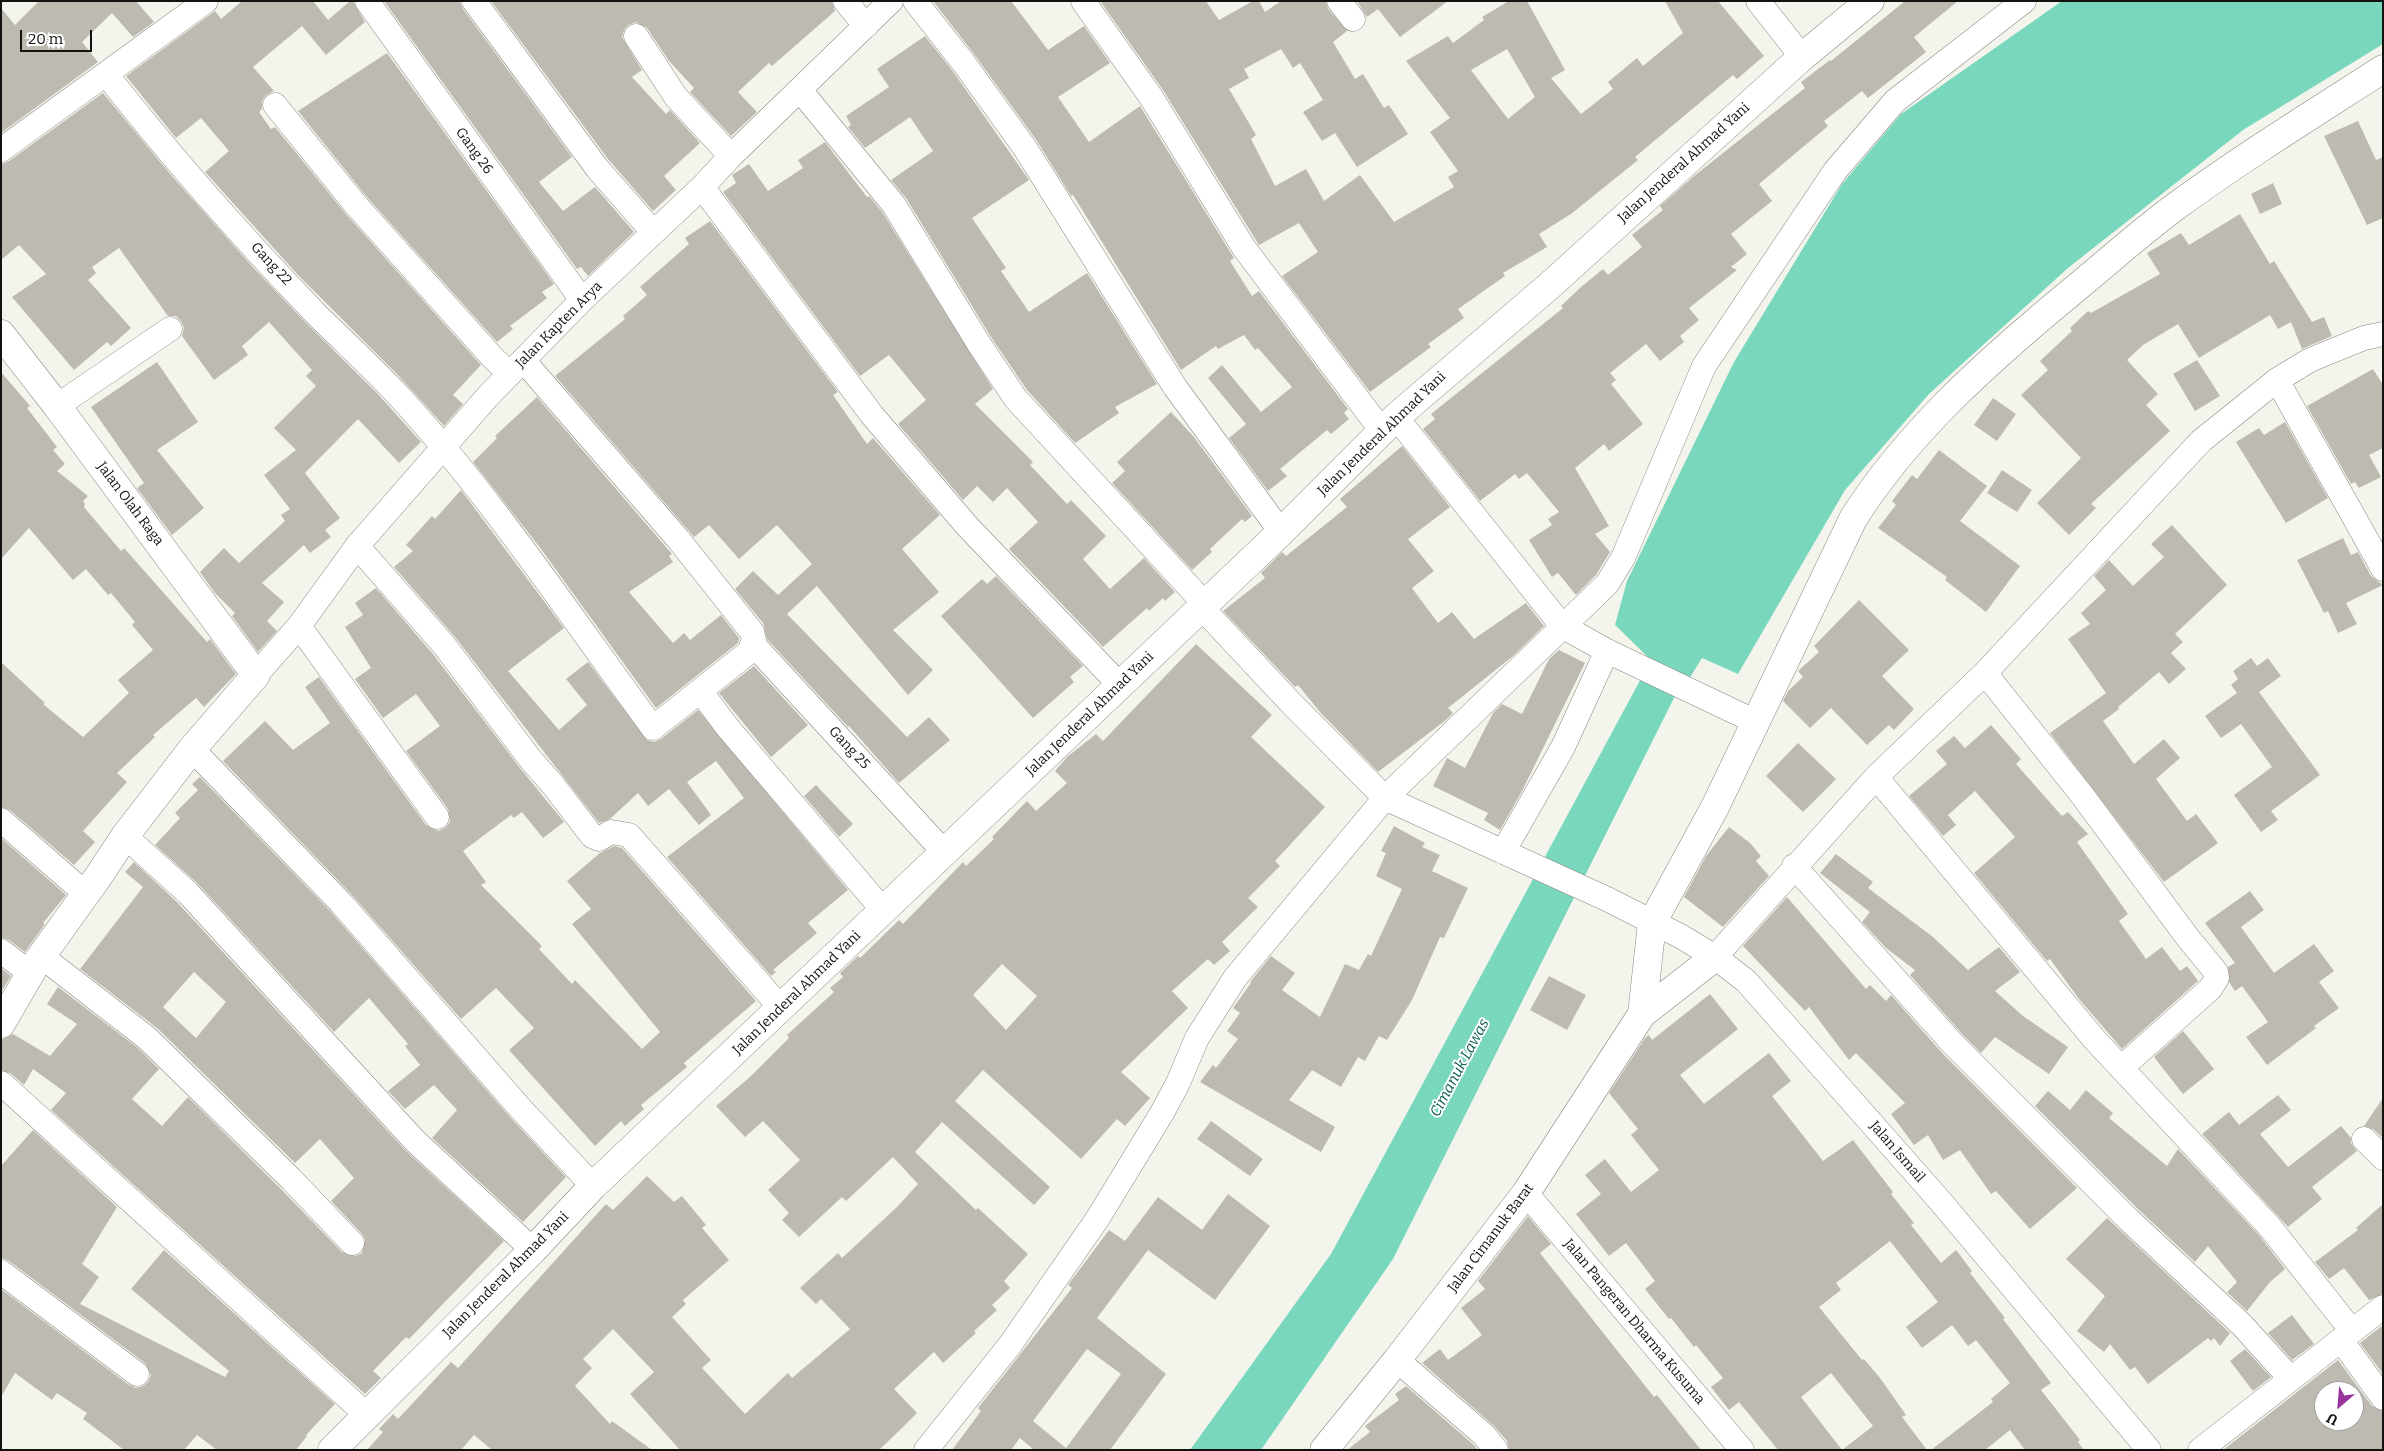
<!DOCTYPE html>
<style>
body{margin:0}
#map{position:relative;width:2384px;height:1451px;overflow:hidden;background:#f3f5ec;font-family:Bitter,serif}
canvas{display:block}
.frame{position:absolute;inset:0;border:2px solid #121310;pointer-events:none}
.north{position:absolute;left:2314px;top:1381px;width:50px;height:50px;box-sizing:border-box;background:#fff;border:1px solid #a0a19f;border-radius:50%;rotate:207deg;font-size:14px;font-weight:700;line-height:20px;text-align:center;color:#121310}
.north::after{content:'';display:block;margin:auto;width:18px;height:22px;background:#98359b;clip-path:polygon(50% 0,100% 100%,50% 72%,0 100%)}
.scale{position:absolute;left:20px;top:30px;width:72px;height:22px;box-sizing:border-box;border:2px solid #121310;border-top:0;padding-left:6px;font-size:15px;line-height:18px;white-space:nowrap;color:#121310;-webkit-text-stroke:4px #fff;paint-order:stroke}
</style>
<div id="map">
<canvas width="2384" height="1451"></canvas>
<div class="frame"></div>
<div class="north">U</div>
<div class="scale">20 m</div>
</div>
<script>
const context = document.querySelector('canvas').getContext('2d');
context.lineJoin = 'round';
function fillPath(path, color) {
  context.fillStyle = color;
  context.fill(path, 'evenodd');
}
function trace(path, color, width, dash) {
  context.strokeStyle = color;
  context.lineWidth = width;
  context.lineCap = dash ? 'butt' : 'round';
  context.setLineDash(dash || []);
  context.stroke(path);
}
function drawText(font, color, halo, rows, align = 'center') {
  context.font = font + ' Bitter,serif';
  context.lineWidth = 4;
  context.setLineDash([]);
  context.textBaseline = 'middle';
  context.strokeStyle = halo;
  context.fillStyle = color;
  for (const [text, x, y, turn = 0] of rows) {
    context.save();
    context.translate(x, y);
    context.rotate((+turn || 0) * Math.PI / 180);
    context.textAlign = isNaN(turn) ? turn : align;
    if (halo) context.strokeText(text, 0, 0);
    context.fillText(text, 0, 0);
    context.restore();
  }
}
fillPath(new Path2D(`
 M2062,1h321v43l-140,86 -175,138 -139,126 -84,96 -107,184 -36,-16 -13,21 -5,-1 -291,581 -132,191h-71l141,-196 320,-594 -36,-35 12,-44 107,-219 108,-178 59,-70z`), '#79d7bd');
fillPath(new Path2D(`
 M39,1h97l18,21 -21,15 -21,-24 -30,29 16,20 -97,71v-125l14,17z
 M242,1h71l15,19 22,-19h3l12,21 -39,33 -24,-29 -49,41 21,24 -8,4 -4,6v8l-3,3 12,17 4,-2 71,87 135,151 -28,30 10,9 -19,22 -47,-52 -99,-99 -93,-103 24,-21 -28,-33 -25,20 -50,-62 89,-65 6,8z
 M384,1h76l3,8 109,148 -33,25 24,29 32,-24 39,45 -46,44 -7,-9 -4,2z
 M491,1h341l3,10 -63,55 -3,-3 -31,29 19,20 -26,24 -41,-44 4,-4 -25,-27 -22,-33 -11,-6 -8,3 -4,5 -2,7 20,33 -10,7 34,37 4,-4 30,33 -36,33 12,14 -23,21 -45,-52z
 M933,1h78l37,49 36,-24 26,37 -52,34 31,45 51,-36 94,152 -4,3 22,35 7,-5 89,118 -4,4 5,6 -18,15 -4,-4 -47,39 7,7 -19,15 -39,-53 17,-14 -38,-46 14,-13 39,47 31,-25 -34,-39 -3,2 -11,-15 -26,14 -2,-3 -35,24 -108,-175 -2,1 -34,-55 -63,-87z
 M1100,1h106l13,19 34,-19h6l6,11 16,-11h45l2,8 19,22 -14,11 22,37 8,-5 21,34 5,-3 19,29 -51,33 -22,-34 -13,8 -19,-29 20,-12 -23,-37 -7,5 -12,-19 -37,20 5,9 -20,11 27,46 -5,4 24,47 31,-17 18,32 36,-26 34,47 60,-35 -6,-10 10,-6 -28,-39 20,-14 -44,-57 42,-25 5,7 31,-23 -2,-3 27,-16h18l38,69 -14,8 30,36 32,-25 -5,-7 29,-24 6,8 40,-33 -18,-32h53l46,55 -27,23 -4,-4 -98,82 3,3 -67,54 -32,20 8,13 -44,26 2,3 -47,33 6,9 -36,26 3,3 -61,45 -88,-116 36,-24 -19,-29 -40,22 -96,-155zM1507,49l28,48 -27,22 -37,-49z
 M1357,1h91l-48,36 -22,-28 -11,8z
 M1905,1h53l-44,36 12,15 -58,46 -6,-7 -38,30 4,5 -69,58 13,17 -41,33 16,20 -16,13 6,3 -48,38 10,12 -19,16 4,6 -24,19 -14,-17 -36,29 6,7 -5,4 32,40 -34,27 -5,-7 -29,24 34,58 -14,8 15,18 -14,23 -20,20 -18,-22 -6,4 -23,-37 23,-15 -4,-6 11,-7 -32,-39 -8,6 -4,-5 -35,27 -57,-72 12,-10 -4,-5 132,-106 -2,-2 20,-19 22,-18 5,6 34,-28 -10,-12 31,-25 -3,-4 34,-30 111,-88 -4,-6 29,-22 1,1z
 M925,36l27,34 77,110 -57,38 34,50 -5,3 28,41 58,-39 70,111 -42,23 4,6 -44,30 -48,-53 -36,-53 -85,-139 -15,-18 42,-29 -23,-34 -45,31 -17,-21 3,-2 -5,-9 43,-29 -12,-18z
 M387,53l167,231 -12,8 5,6 -37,28 3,3 -16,13 -131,-146 -68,-85z
 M103,93l68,82 80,90 54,57 72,71 44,49 -22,21 -41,-44 -53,54 35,45 -15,12 6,7 -21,16 -6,-8 -42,38 22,19 -17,19 10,10 -19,21 -26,-36 3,-3 -20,-20 -15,-21 24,-24 15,15 46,-42 -4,-6 9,-6 -26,-34 32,-25 -22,-22 42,-42 -10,-10 6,-6 -43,-48 -27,24 6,9 -34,25 -32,-44 2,-8 -3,-7 -5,-5h-8l-49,-68 -27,19 4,6 -8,7 43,48 -20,18 -4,-4 -33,28 -62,-73 34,-23 -27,-29 -18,15v-96l8,-3z
 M2358,121l18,39 7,-3v61l-16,7 -43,-89z
 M825,142l42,55 2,-1 14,17 110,176 -18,15 58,58 -3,3 37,39 4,-4 35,36 -23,23 27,30 34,-31 31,34 -10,9 -2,-3 -14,13 -2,-3 -44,39 -94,-98 29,-27 -31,-34 -14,14 -16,-16 -14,14 -65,-76 28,-24 -37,-45 -29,21 -137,-184 13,-9 -4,-8 17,-11 19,27 35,-23 -5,-8z
 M2273,183l9,21 -22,10 -9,-20z
 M2240,214l30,50 4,-3 38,61 12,-5 8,19 -30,13 -11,-27 -13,7 -8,-14 -71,43 -21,-34 -35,21 -16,15 31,34 -12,11 24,26 -79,73 5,4 -27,27 -32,-32 44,-45 -60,-63 27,-25 -8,-9 32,-30 -2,-3 18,-17 3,2 69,-39 -13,-21 34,-20 8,12z
 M710,221l128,171 -5,3 34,49 6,-6 67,77 -38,34 37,43 -46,38 40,40 -25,25 -91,-109 -30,28 120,123 22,-20 21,23 -51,43 -50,-57 -1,1 -81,-88 -4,-16 -28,-34 18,-18 25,24 34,-31 -35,-39 -38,34 -30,-34 -15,12 -139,-161 70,-57 -2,-3 24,-21 -7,-8 49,-43 -4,-6z
 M2197,360l23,36 -25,15 -22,-37z
 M157,362l41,60 -41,28 47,58 -32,27 -35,-47 7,-5 -53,-76z
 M2373,369l10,16v63l-14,7 12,22 -22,11 -4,-6 -4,2 -44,-78z
 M1,372l29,34 -3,2 30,39 -4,3 12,14 -8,7 31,25 -5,5 2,3 -1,3 37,44 3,-3 83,94 3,-3 26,35 -32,33 -8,-9 -43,37 2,2 -38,36 10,9 -44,49 12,11 -21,23 -64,-55 -9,-3v-145l44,41 -2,1 40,33 46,-44 -11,-13 35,-30 -21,-25 3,-3 -24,-29 -3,2 -22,-26 -13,11 -44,-52 -28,31z
 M537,397l135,157 -3,2 4,6 -44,30 44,51 11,-10 6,7 31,-25 18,23 -1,5 -82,65 -115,-159 -68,-87 24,-24 -2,-2z
 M1993,398l23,16 -19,27 -23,-16z
 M1171,412l23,25 58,79 -7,6 -3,-3 -32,30 2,3 -20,18 -80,-87 13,-12 -8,-9z
 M2285,422l43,76 -42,25 -50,-81 23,-14 5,7z
 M1402,446l48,61 -42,32 26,32 -22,17 26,35 14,-11 22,27 52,-36 18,23 -31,30 -65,52 5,5 -7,7 -68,52 -58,-60 -22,-27 -3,2 -72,-76 42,-33 -4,-5 21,-21 4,4 61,-49 -7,-8z
 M1939,450l48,36 -27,35 60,45 -34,46 -41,-32 2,-3 -69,-49 18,-23 -4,-4 20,-26 5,4z
 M2002,470l30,20 -15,22 -30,-19z
 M461,490l103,138 -56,43 51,59 28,-25 -21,-26 22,-17 59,78 7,2 7,-3 37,-29 150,180 -40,33 9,10 -44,37 3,2 -5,4 -104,-119 77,-59 -28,-37 -29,21 24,33 -12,10 -30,-36 -21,17 -10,-13 -28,26 -11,4 -144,-186 -61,-70 19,-16 -7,-6 26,-29 3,3z
 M2172,525l55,60 -52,49 8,8 -12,11 15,16 -17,15 -10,-12 -41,35 1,2 -16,12 31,43 30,-25 16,19 -24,21 31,42 9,-7 22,29 -54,39 -114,-149 56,-40 -38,-54 22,-15 -9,-11 25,-23 -12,-14 15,-16 24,26 31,-29 -13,-13z
 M2343,538l8,17 7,-3 13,24 12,9 -37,18 11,21 -19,9 -10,-22 -4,2 -27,-53z
 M996,576l87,90 -13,11 4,5 -41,36 -92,-102 41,-37 5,5z
 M376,588l57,66 87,114 44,54 -21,16 -21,-26 -8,6 -3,-3 -48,36 23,31 -5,3 61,61 -3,3 33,35 3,-4 67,69 18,-17 -88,-108 19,-15 -24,-28 33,-28 14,-7 8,2 134,153 -72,62 3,4 -46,38 3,4 -19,17 -4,-5 -26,25 -86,-96 25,-22 -38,-40 -35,31 -109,-124 -129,-134 42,-40 28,29 37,-27 -25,-36 14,-10 107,148 12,6 7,-3 5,-6 -2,-13 -42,-58 34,-25 -24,-32 -33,24 -28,-39 16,-11 -26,-41 18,-12 -8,-12z
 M1859,600l50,50 -27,26 32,33 -20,21 -5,-5 -22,20 -36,-37 -21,20 -27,-27 5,-10 15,-14 -5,-6 21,-19 -5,-6z
 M1196,644l76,71 -21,22 74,70 -50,54 5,5 -32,32 10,9 -36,35 8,9 -16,14 -6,-6 -36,32 16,17 -67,64 29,26 -25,28 -8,-7 -36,40 -98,-89 -28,31 95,86 -16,18 -92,-83 -27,30 61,58 2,-2 50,46 -24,27 6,7 -18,17 5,5 -23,21 2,2 -33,30 -9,-11 -40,37 23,24 -16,16 -22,21h-199l-50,-56 24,-22 -41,-43 -30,30 9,9 -17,18 35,38 2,-3 40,29h-160l-18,-15 -13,15h-94l16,-18 -4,-3 14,-15 5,5 53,-57 7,6 148,-164 7,6 34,-34 27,26 8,-6 24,29 -4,3 27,32 -46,40 3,4 -14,13 39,43 -9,8 43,46 43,-41 4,5 58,-49 -29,-30 -5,5 -16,-16 38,-35 4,5 55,-51 21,-23 -25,-27 -47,44 -4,-4 -43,40 -17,-17 7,-7 -21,-23 32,-30 -37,-39 -18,16 -29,-31 35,-30 38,-38 -2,-3 47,-43 -4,-4 13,-11 -3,-4 18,-17 2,2 39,-38 4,4 60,-62 3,4 28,-27 -2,-2 35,-36 9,10 31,-28 -12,-12 12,-14 29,-23 7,7zM1002,964l35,32 -31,34 -33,-35z
 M1559,650l26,13 -63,128 -22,39 -16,-10 4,-7 -55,-27 14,-28 18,10 28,-55 9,-9 20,10 27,-55z
 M2251,658l6,8 11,-8 13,18 -22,16 61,83 -49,36 7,9 -17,12 -27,-37 38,-28 -31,-43 -20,14 -16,-22 32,-23 -6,-8 7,-6 -5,-8z
 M754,666l54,59 -37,32 -52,-64z
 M1991,725l30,34 -5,5 46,52 6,-4 20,22 -11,8 51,72 -9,7 27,38 16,-12 18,24 7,-5 11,15 -76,68 -43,-50 -29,-40 -3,2 -73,-88 41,-36 -40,-46 -27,24 8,10 -13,11 -34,-40 38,-32 -11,-13 18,-15 11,12z
 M1798,743l38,36 -33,33 -37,-36z
 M200,777l132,136 178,204 56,60 -43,45 -91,-84 25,-28 -23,-25 -29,24 -17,-18 32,-26 -15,-19 3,-2 -39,-46 -35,34 -136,-148 -43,-39 25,-27 -5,-5 23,-23 -6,-6z
 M816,785l37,39 -14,13 -35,-41z
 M1394,826l31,17 -3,4 18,8 -8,16 36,17 -24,50 -4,-1 -28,63 -25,40 -8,-4 -14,25 -7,-4 -17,30 -29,-17 -23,30 46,27 -14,25 -121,-70 13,-17 3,3 22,-29 -11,-8 13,-18 -7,-5 18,-25 -1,-1 21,-26 24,17 -13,17 38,27 25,-53 14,6 9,-16 3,2 31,-67 -26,-13 10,-23 -5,-2z
 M1729,827l21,16 11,13 -5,5 13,15 -46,51 -39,-30 22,-41z
 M1,838l65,57 -23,28 2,1 -20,28 -16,-12 -8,-2z
 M1836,854l37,28 -5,6 65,49 35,33 31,-23 21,25 -25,19 28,25 45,31 -19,27 -54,-37 -14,16 -18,-18 -53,-60 5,-5 -29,-22 -24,-26 8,-10 -50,-39z
 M134,862l44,41 227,247 99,91 -95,98 -3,-2 -33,34 8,7 -16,16 -314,-284 15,-17 -33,-24 -9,16 -14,-12 -9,-3v-30l12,-6 37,22 27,-32 -30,-20 11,-17 80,61 21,21 -27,30 30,27 26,-29 93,92 61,63 13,4 7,-3 3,-13 -3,-6 -31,-33 23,-23 -34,-39 -25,24 -138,-135 -77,-59 63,-82 -18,-15zM194,972l32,30 -30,36 -33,-31z
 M2250,891l14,19 -23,17 33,46 40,-29 20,27 -15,11 20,26 -25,18 2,2 -49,37 -21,-28 22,-15 -26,-36 -7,5 -6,-9 -1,-15 7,-4 -30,-40z
 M1787,897l79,92 4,-4 16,16 5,-6 52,59 134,134 -47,41 -34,-38 -5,3 -31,-44 -17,10 -15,-25 -14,10 -23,-31 14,-11 -49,-50 -7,7 -40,-53 -4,4 -62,-65z
 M1,968l10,8 -10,16z
 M1549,976l37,19 -19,35 -37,-20z
 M1710,994l28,35 -58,46 24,29 65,-51 22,28 -19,15 51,65 30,-21 40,52 -2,2 23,29 -3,2 30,38 15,-13 16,21 -2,2 35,45 -2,1 48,64 -10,7 39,50 -2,2 6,8h-59l-15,-20 -25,20h-54l62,-48 -2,-3 19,-16 -34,-43 -8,6 -16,-21 -30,23 -16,-21 32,-25 -48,-61 -54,42 5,7 -22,17 43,53 2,-1 16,19 26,37 -4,2 25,33h-149l-39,-48 -10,8 -18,-23 12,-9 -27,-33 -2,2 -23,-29 -2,1 -24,-30 10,-8 -29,-38 -17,13 -33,-42 25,-20 -16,-19 20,-16 26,33 28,-22 -28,-35 7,-6 -29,-36 36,-55 4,-3 3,5zM1831,1373l42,53 -31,24 -41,-53z
 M2183,1031l31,38 -31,25 -29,-37z
 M2086,1090l27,23 -4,5 58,48 11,-17 81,86 26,34 -15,13 -23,29 -20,-19 10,-10 -29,-36 -13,16 -56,-52 -104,-104 13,-15 22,19z
 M2278,1095l13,15 -31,24 28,33 53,-41 10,12v5l6,8 -45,36 10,12 -34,28 -86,-93 27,-22 10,13z
 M2383,1098v40l-10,-9 -9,-3z
 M1211,1121l52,38 -13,17 -53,-37z
 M33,1130l84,77 -35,57 17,13 -19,27 145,73 4,-6 -98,-82 33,-39 171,154 -29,31 1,1 -11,14h-79l-20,-15 -13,15h-60l-41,-31 4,-6 -30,-20 -5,7 -37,-27 -14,24v-108l128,96 7,3 7,-2 5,-4 3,-7 -6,-12 -136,-102 -8,-3v-92z
 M1228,1194l42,32 -55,74 -67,-50 -51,68 69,56 -56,76h-76l-14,-12 -9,12h-59l29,-39 -3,-3 94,-120 -4,-3 41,-55 16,11 33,-44 44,33zM1087,1349l34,25 -55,74 -33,-27z
 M2383,1204v90l-14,6 -25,-32 -15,11 -14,-17 43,-32 -2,-2z
 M1528,1216l23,28 -11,9 114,144 3,-2 44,55h-192l-2,-9 -14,-16 -71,-62 18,-14 8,11 34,-25 -21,-27 24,-19 -7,-8z
 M2107,1218l123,115 -10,13 -6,-8 -3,3 -3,-3 -60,46 -13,-17 -5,3 -20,-26 -6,8 -27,-21 28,-35 -39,-37z
 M2292,1315l22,29 -22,16 -24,-27z
 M2383,1325v49l-23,-31z
 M2245,1349l26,28 -18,14 -23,-30z
 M2338,1360l34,46 11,5v39h-160zM2324,1391h30v30h-30z
 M1406,1386l68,59 4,5h-131l23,-18 -5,-6 34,-26 -4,-6z`), '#bebab2');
const street = new Path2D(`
 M367,1l215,299
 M474,1l123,167 56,64
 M845,1l21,25
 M915,1l48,61 62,86 150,239 106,145
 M1083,1l68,96 93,151 138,183
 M1339,1l14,18
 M1758,1l44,56
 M636,36l40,61 55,59
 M106,74c65,83 136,163 209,239 27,27 56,53 82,81 95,103 173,222 256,334l96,-76 5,-12 -2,-8 -74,-93 -155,-179
 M800,90l94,115 85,139 37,55 188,204
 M275,105l81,100 137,153 17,16
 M1,150l205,-149
 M702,187l170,228 96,112 152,158
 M2277,380l106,189
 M57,406l113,-77
 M1396,417l166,209 45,25 149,71
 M357,546l87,99 87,115 22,25 39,51 7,3 12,-7 18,3 152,173
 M1201,607l88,94 96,97 222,101 75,38 33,20 31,24 195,221 208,248
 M299,626l138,191
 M753,644l191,208
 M1985,673l97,122 106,143 28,34 1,6 -7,11 -89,79
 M256,675l43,-49 58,-80 132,-151 93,-95 120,-113 29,-31 160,-155
 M701,692l27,36 155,182
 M192,749l150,155 178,204 73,78
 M1876,777l219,263 174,186 83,105
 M1,820l85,74
 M125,836l63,57 227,248 118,109
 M1503,852l60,-105 44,-96
 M1794,866l159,178 176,176 113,105 48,53
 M1,951l29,22
 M41,956l106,82 144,141 61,64
 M1715,957l161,-180 109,-104 216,-232 76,-61 33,-20 54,-22 19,-4
 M1,1083l366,332
 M2364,1139l19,19
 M1526,1193l216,257
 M1,1272l136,102
 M2341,1340l42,58
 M1397,1360l87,75 12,15
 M926,1450l84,-105 88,-127 64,-105 16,-30 19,-45 38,-60 150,-180 222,-214 16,-26 81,-192 131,-195 60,-70 129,-100
 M2200,1450l183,-143`);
const secondary = new Path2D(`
 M1,334l56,72 199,269 -64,74 -67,87 -27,41 -61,85 -36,62
 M1642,1014l10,-91 63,-116 138,-288c54,-86 133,-156 211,-221 37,-30 73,-63 111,-91 67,-49 138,-93 208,-138
 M332,1450l201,-200 60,-64 688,-654 115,-115 152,-130 254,-230 68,-56
 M1324,1450l73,-90 129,-167 116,-179 73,-57`);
trace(street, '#868780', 25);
trace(secondary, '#868780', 29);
trace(street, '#fff', 24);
trace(secondary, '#fff', 28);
drawText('14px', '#121310', '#fff', [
 ["Gang 26",474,151,54],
 ["Jalan Jenderal Ahmad Yani",1684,163,-42],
 ["Gang 22",271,264,47],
 ["Jalan Kapten Arya",559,325,-45],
 ["Jalan Jenderal Ahmad Yani",1382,434,-44],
 ["Jalan Olah Raga",130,504,53],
 ["Jalan Jenderal Ahmad Yani",1090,714,-44],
 ["Gang 25",849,748,47],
 ["Jalan Jenderal Ahmad Yani",797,993,-44],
 ["Jalan Ismail",1897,1152,49],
 ["Jalan Cimanuk Barat",1491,1238,-53],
 ["Jalan Jenderal Ahmad Yani",506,1275,-45],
 ["Jalan Pangeran Dharma Kusuma",1634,1322,50]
]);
drawText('italic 15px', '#0b5c4b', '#fff', [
 ["Cimanuk Lawas",1460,1068,-62]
]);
</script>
